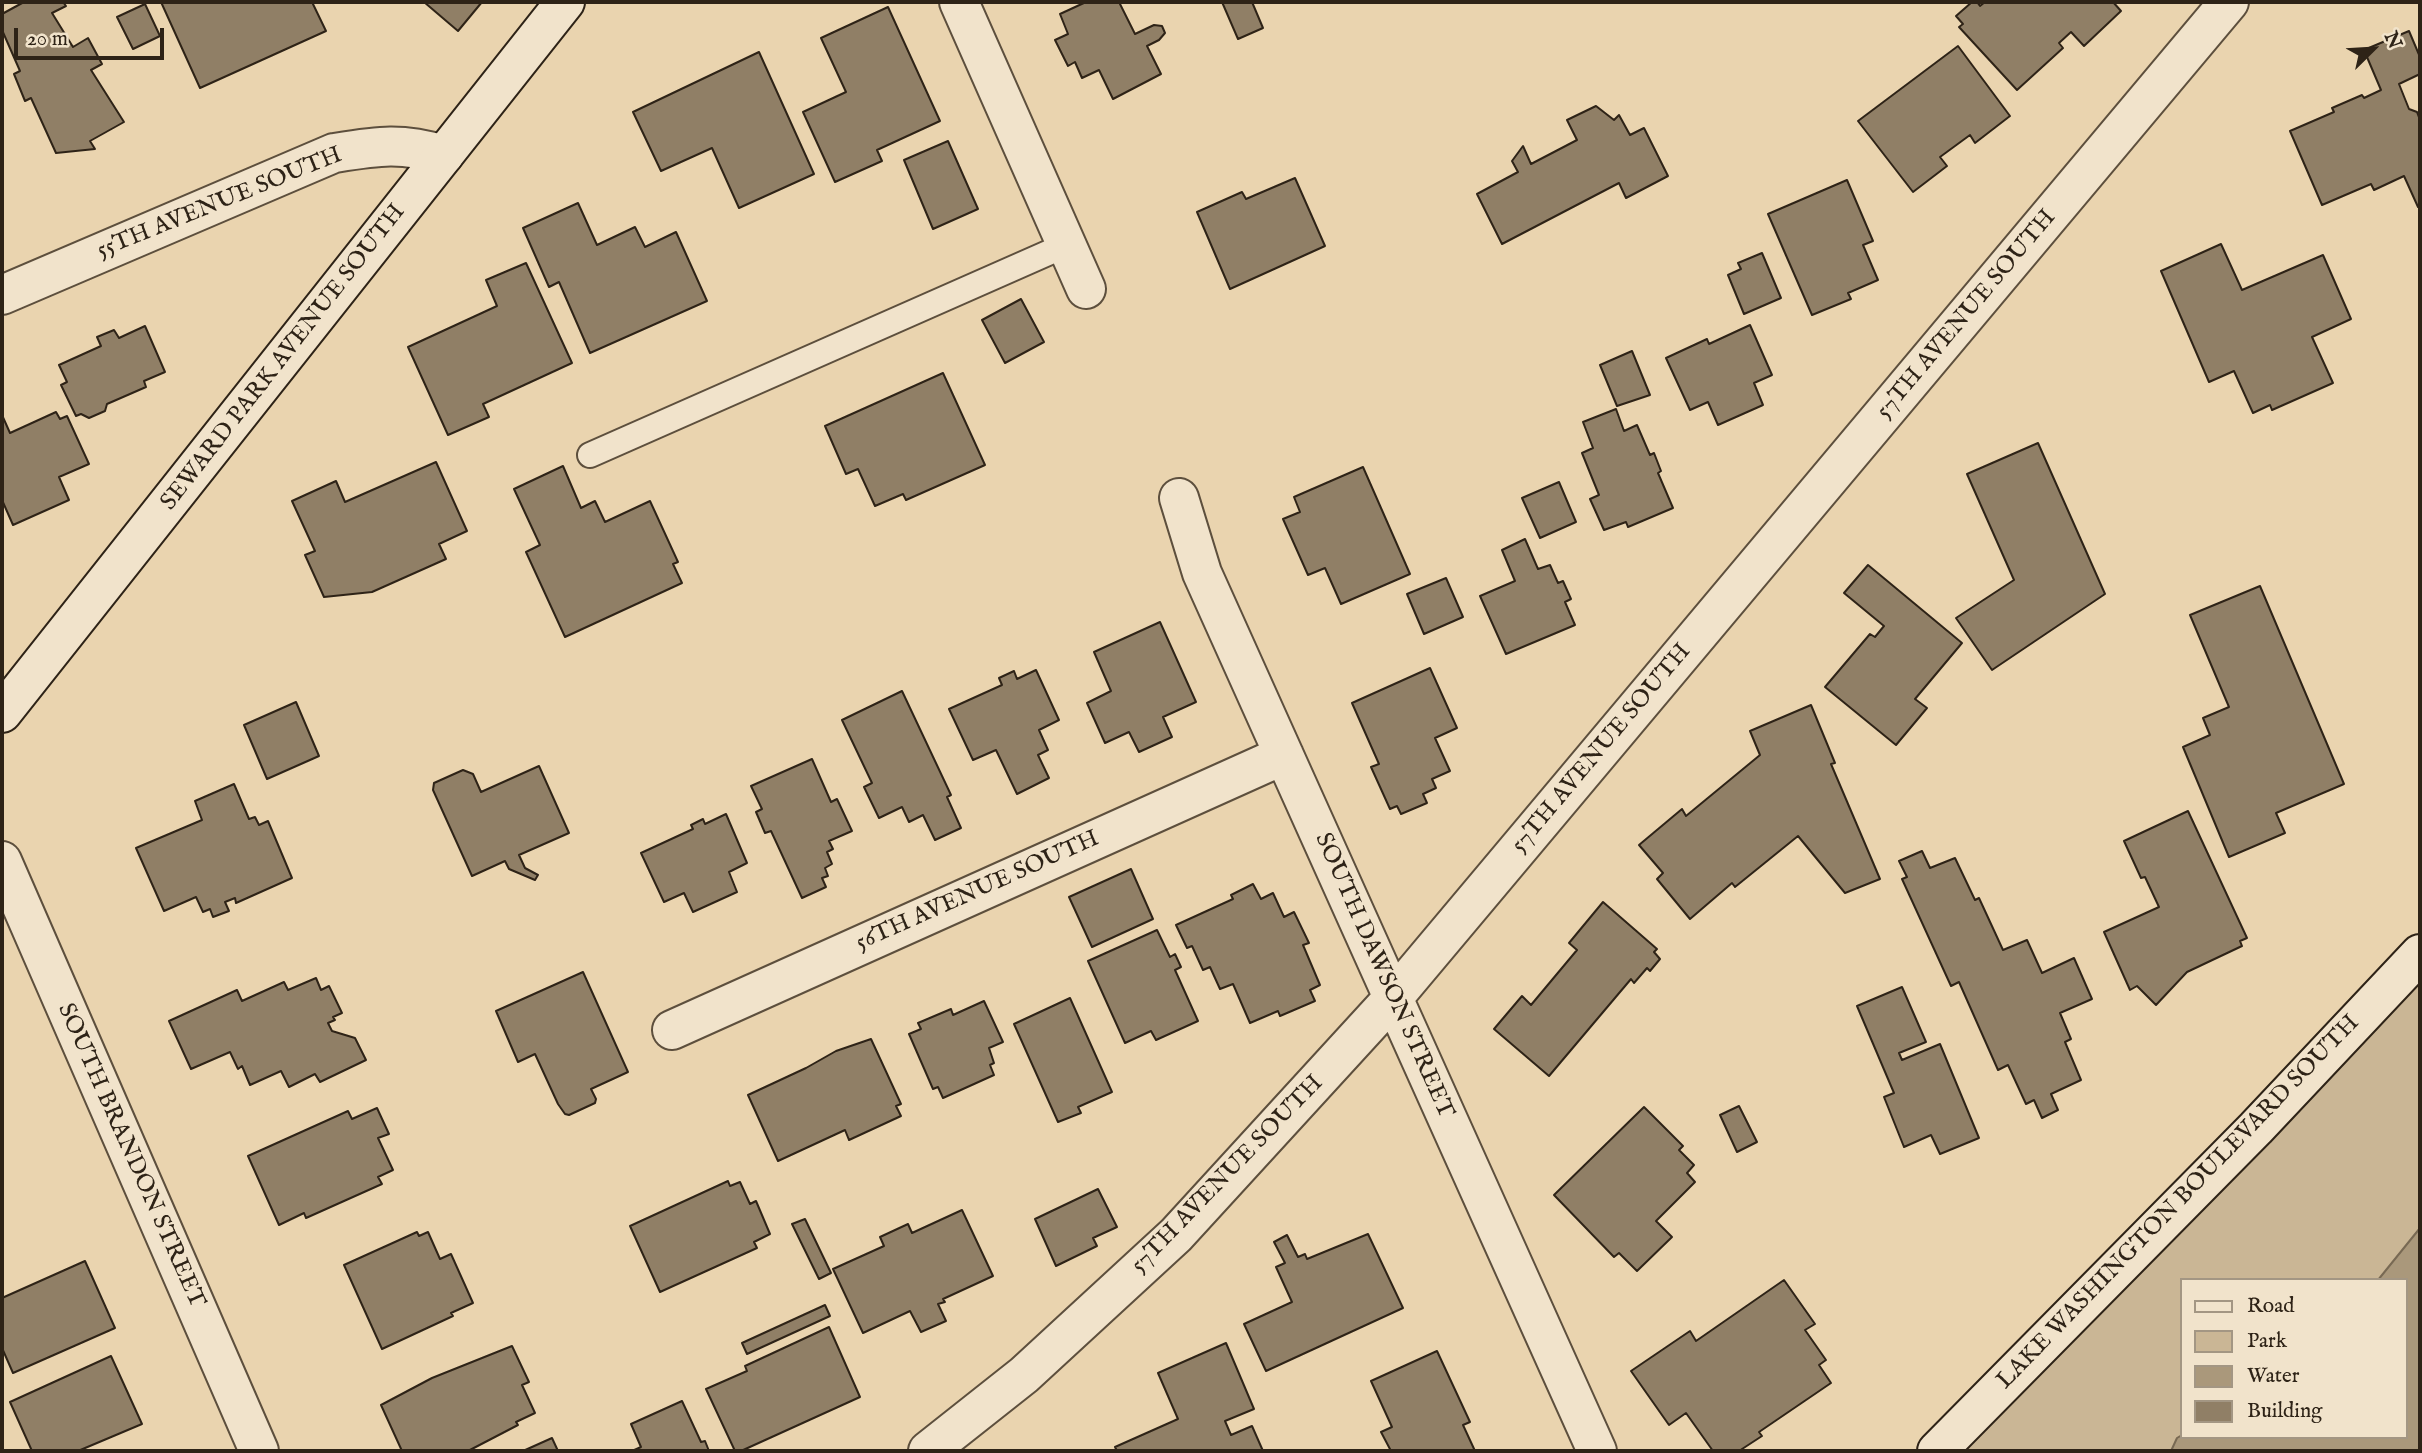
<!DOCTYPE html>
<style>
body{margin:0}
#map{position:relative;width:2422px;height:1453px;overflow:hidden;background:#ead4af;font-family:"IM FELL English",serif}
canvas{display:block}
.frame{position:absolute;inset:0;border:4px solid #2e2317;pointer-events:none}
.legend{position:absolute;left:2180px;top:1278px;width:228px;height:161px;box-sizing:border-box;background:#f1e3cb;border:2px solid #a39683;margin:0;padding:9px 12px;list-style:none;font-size:21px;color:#2e2317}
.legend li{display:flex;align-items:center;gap:14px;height:35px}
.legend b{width:35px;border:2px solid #a39683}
.north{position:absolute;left:2338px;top:14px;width:70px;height:70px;-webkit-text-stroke:5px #f1e3cb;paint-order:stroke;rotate:66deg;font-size:19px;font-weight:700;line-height:28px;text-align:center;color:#2e2317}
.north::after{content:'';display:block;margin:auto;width:24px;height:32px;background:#2e2317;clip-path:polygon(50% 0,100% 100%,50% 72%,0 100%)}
.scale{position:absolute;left:14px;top:28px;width:150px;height:32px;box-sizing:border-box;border:4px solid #2e2317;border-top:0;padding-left:9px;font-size:21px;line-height:24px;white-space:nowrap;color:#2e2317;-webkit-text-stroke:5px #f1e3cb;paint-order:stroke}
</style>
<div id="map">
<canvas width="2422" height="1453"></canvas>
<div class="frame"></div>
<ul class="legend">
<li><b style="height:9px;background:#f1e3cb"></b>Road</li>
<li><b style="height:19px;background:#cab695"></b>Park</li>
<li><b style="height:19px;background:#aa987b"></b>Water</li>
<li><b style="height:19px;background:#907f66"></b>Building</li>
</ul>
<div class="north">N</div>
<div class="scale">20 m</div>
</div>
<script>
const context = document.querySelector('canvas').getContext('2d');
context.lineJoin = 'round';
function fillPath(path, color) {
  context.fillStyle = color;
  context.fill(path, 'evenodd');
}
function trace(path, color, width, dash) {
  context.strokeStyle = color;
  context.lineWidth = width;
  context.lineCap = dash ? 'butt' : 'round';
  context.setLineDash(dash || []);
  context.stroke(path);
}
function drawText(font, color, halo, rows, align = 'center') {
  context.font = font + ' "IM FELL English",serif';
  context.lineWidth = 5;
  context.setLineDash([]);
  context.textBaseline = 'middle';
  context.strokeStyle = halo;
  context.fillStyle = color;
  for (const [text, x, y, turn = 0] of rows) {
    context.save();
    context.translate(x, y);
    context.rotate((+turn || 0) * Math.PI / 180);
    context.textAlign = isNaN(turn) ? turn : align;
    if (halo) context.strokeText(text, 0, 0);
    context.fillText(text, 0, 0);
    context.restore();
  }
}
fillPath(new Path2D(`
 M2420,973v255l-42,52h-196v155l-5,3 -6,13h-207l313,-317z`), '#cab695');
const water = new Path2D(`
 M2420,1228v223h-249l6,-13 5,-3v2h224v-157h-28z`);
fillPath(water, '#aa987b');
trace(water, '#786953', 2);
const building = new Path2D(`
 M24,2h39l3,4 -14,7 21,34 15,-9 14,26 -11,6 33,52 -34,19 5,8 -39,4 -25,-55 -6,3 -11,-27 6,-3 -18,-41v-16z
 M161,2h151l14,29 -126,57z
 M424,2h58l-24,29z
 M1086,2h33l16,32 19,-9 8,1 3,7 -6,7 -12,6 14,28 -48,25 -14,-29 -17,8 -7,-16 -7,4 -13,-26 13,-6 -8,-20z
 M1222,2h30l11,26 -25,11z
 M1972,2h5l3,4 5,-4h128l8,9 -37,35 -13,-14 -12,11 4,5 -46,42 -58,-63 4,-3 -7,-8z
 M145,4l15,32 -27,13 -16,-32z
 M888,7l52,114 -63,29 5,11 -47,21 -32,-70 43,-20 -25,-54z
 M2409,31l11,26v17l-21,10 10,25 8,3 3,8v85l-2,2 -14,-31 -30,14 -3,-6 -49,21 -32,-74 44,-19 -2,-4 30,-13 2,3 17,-8 -17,-40z
 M1958,46l52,70 -35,27 -5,-8 -30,22 7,9 -34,26 -55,-71z
 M759,52l55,122 -75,34 -27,-60 -51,23 -28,-59z
 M1596,106l18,14 5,-5 11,20 14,-7 24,48 -42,22 -7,-15 -117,61 -25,-50 41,-22 -6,-11 11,-15 8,18 46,-24 -10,-20z
 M948,141l30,68 -45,20 -29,-69z
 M1295,178l30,68 -95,43 -33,-77 45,-20 4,7z
 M1847,180l26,61 -10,4 15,35 -30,13 3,6 -39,16 -44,-101z
 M578,203l19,42 38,-18 10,20 31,-15 31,69 -117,52 -31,-71 -10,5 -26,-59z
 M2221,244l21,46 81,-35 28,64 -39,18 21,46 -61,27 -2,-5 -17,8 -19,-42 -25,11 -48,-111z
 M1762,253l19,45 -37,16 -16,-39 13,-6 -3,-6z
 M526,263l46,100 -89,41 6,13 -41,18 -40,-88 89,-41 -11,-26z
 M1021,299l23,43 -39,21 -23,-43z
 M1750,325l22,50 -18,8 9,22 -45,20 -10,-23 -18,8 -24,-52 41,-19 2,5z
 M145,326l20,46 -21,9 2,6 -39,17 -2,7 -16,7 -8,-4 -5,2 -15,-31 6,-3 -8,-17 42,-19 -4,-9 17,-7 5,8z
 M1632,351l18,44 -33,11 -17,-41z
 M943,373l42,92 -79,35 -3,-6 -28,12 -17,-37 -12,5 -21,-48z
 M1616,409l8,22 13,-6 13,30 4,-2 7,18 -3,2 15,35 -45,19 -2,-5 -22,8 -14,-31 9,-4 -17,-42 11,-5 -10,-26z
 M56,412l4,7 7,-3 22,48 -30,13 10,23 -56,25 -11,-25v-85l8,18z
 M2038,443l67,151 -113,76 -36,-52 58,-38 -47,-106z
 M436,462l31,69 -28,13 7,15 -74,33 -48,5 -19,-42 10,-4 -23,-50 44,-20 9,21z
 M563,466l18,42 14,-7 10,21 45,-21 28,61 -5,2 9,19 -117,54 -39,-85 14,-7 -26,-56z
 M1363,467l47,107 -69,30 -16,-36 -17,7 -25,-56 17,-7 -6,-15z
 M1559,482l17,40 -36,16 -18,-40z
 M1525,539l13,30 12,-4 8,18 5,-2 8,18 -6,3 10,23 -69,29 -26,-58 35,-15 -13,-31z
 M1868,565l94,78 -47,56 12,9 -31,37 -71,-58 45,-53 5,3 9,-11 -40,-33z
 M1446,578l17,39 -39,17 -17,-40z
 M2260,586l84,198 -68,29 9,20 -56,24 -46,-110 27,-12 -7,-17 26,-11 -39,-92z
 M1160,622l36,80 -33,15 9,20 -33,15 -10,-20 -24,11 -18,-40 24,-12 -17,-39z
 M1430,668l27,60 -22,10 15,33 -18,8 4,9 -13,6 4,9 -26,11 -4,-8 -7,3 -19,-42 8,-3 -27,-61z
 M1036,670l23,50 -20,10 9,20 -10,5 11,23 -32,16 -21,-44 -23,10 -24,-51 53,-24 -3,-7 15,-7 3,8z
 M902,691l49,104 -4,2 14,31 -26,12 -12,-25 -14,7 -7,-15 -23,11 -15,-31 8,-4 -30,-63z
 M296,702l23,54 -52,23 -23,-54z
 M1811,705l24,58 -4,1 49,115 -35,14 -47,-57 -63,51 -3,-4 -42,36 -33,-40 6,-6 -24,-28 43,-36 4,7 74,-61 -10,-24z
 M812,759l19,43 6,-3 15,32 -23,10 4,8 -6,3 5,12 -7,4 3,8 -6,2 4,9 -24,11 -31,-67 -6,2 -9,-21 6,-3 -11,-23z
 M539,766l30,67 -50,22 6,13 13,7 -3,5 -26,-11 -4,-8 -33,15 -39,-86 1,-7 29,-13 10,4 8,18z
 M234,784l15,35 6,-2 4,8 9,-4 24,57 -56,25 -1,-5 -10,4 4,9 -16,6 -3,-8 -7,3 -7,-15 -32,14 -28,-63 66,-28 -7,-19z
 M2188,811l59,127 -7,3 2,5 -55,26 -31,33 -19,-19 -7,4 -26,-58 55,-25 -14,-30 -4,1 -17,-37z
 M726,814l21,49 -18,9 8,20 -44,20 -9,-19 -20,9 -23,-49 52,-24 -2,-4 12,-6 2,5z
 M1922,851l8,17 25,-10 20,42 4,-2 24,52 24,-10 15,33 32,-15 18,41 -32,14 11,26 -6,3 16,38 -30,14 7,16 -16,8 -8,-18 -8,4 -18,-39 -10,5 -39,-88 -8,4 -49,-107 5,-2 -8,-16z
 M1131,869l22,50 -61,28 -23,-50z
 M1253,884l8,15 12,-6 11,24 10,-5 15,31 -6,2 17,40 -10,5 5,11 -35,15 -2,-5 -28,12 -17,-39 -13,5 -10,-22 -7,3 -11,-24 -5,2 -11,-23 57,-26 -2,-4z
 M1603,902l54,47 -3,3 6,7 -10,12 -3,-3 -13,15 -3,-4 -82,97 -55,-47 28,-33 9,9 46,-55 -8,-7z
 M1157,930l13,27 5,-3 6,13 -6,3 23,51 -42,19 -5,-9 -26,12 -37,-82z
 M583,972l45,100 -37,17 5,10 -1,4 -26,12 -4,-1 -7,-10 -23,-50 -17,8 -22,-51z
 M316,978l5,12 8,-4 13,27 -9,4 2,3 -7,3 4,8 23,7 11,22 -46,22 -5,-8 -26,13 -8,-16 -31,14 -8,-19 -4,3 -8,-17 -39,17 -22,-48 68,-31 5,11 42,-19 4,8z
 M1902,987l24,55 -27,11 3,7 38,-16 39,94 -39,16 -9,-19 -27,12 -20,-50 10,-4 -37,-87z
 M1070,998l42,94 -34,15 3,6 -23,9 -44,-98z
 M984,1001l19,41 -14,6 5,15 -4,2 4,10 -51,23 -5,-11 -5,2 -24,-55 12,-5 -3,-6 33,-14 2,6z
 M871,1039l30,65 -5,2 5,10 -52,24 -4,-10 -67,31 -30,-66 58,-27 30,-17z
 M1739,1106l18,36 -20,10 -17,-37z
 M1644,1107l39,39 -4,4 15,15 -7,8 8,9 -39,39 16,16 -35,34 -18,-18 -5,4 -60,-62z
 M377,1108l12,26 -11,4 15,32 -15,7 4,7 -76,34 -2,-5 -25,12 -31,-69 100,-45 4,8z
 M728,1181l2,5 10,-4 10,22 6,-3 14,33 -16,8 3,6 -97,44 -30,-66z
 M1098,1189l19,38 -24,11 4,8 -41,20 -21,-47z
 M962,1210l31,66 -50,23 2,3 -7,2 8,17 -25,11 -11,-21 -47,22 -30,-64 51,-23 -4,-9 28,-13 4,9z
 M805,1219l26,54 -12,6 -27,-55z
 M417,1232l2,4 9,-4 12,27 11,-5 22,49 -22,10 2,3 -71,33 -38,-84z
 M1368,1234l35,74 -137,63 -22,-47 48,-22 -16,-35 9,-4 -11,-21 13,-7 11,22 7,-3 2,5z
 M85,1261l30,67 -102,45 -11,-25v-50z
 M1784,1280l31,44 -10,6 21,30 -7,5 12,18 -72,49 3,4 -23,15h-26l-27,-38 -17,12 -38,-54 59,-40 6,10z
 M825,1305l5,11 -83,38 -5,-11z
 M829,1327l31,70 -119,54h-6l-29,-62 41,-18 -2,-5z
 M1226,1343l28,66 -29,12 6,14 21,-9 11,25h-146l-2,-4 63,-28 -20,-46z
 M512,1346l17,36 -7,3 13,28 -19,9 2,3 -50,26h-66l-21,-46 51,-27z
 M1437,1351l33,71 -7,3 12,26h-84l-10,-19 11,-5 -21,-46z
 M111,1356l31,68 -64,27h-46l-22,-49z
 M682,1401l19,41 4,-1 4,10h-77l9,-4 -10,-23z
 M552,1438l6,13h-35z`);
fillPath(building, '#907f66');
trace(building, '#2e2317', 2);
const lane = new Path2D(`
 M590,455l476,-210`);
const street = new Path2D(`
 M959,2l127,287
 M2,295l332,-142c44,-7 67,-11 110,2
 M1179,498l23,75 395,878
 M2,861l257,590
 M672,1030l612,-275
 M928,1451l96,-76 152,-140 217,-237 836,-996`);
const secondary = new Path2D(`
 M2,713l563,-711
 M1937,1451l319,-323 164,-174`);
trace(lane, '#5d4f3d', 28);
trace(street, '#5d4f3d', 42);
trace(secondary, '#2e2317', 42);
trace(lane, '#f1e3cb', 24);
trace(street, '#f1e3cb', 38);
trace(secondary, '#f1e3cb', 38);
drawText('24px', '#2e2317', '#f1e3cb', [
 ["55TH AVENUE SOUTH",220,204,-22],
 ["57TH AVENUE SOUTH",1967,315,-50],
 ["SEWARD PARK AVENUE SOUTH",284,358,-52],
 ["57TH AVENUE SOUTH",1602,749,-50],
 ["56TH AVENUE SOUTH",978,892,-24],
 ["SOUTH DAWSON STREET",1383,976,66],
 ["SOUTH BRANDON STREET",130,1156,66],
 ["57TH AVENUE SOUTH",1228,1175,-46],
 ["LAKE WASHINGTON BOULEVARD SOUTH",2179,1203,-46]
]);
</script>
